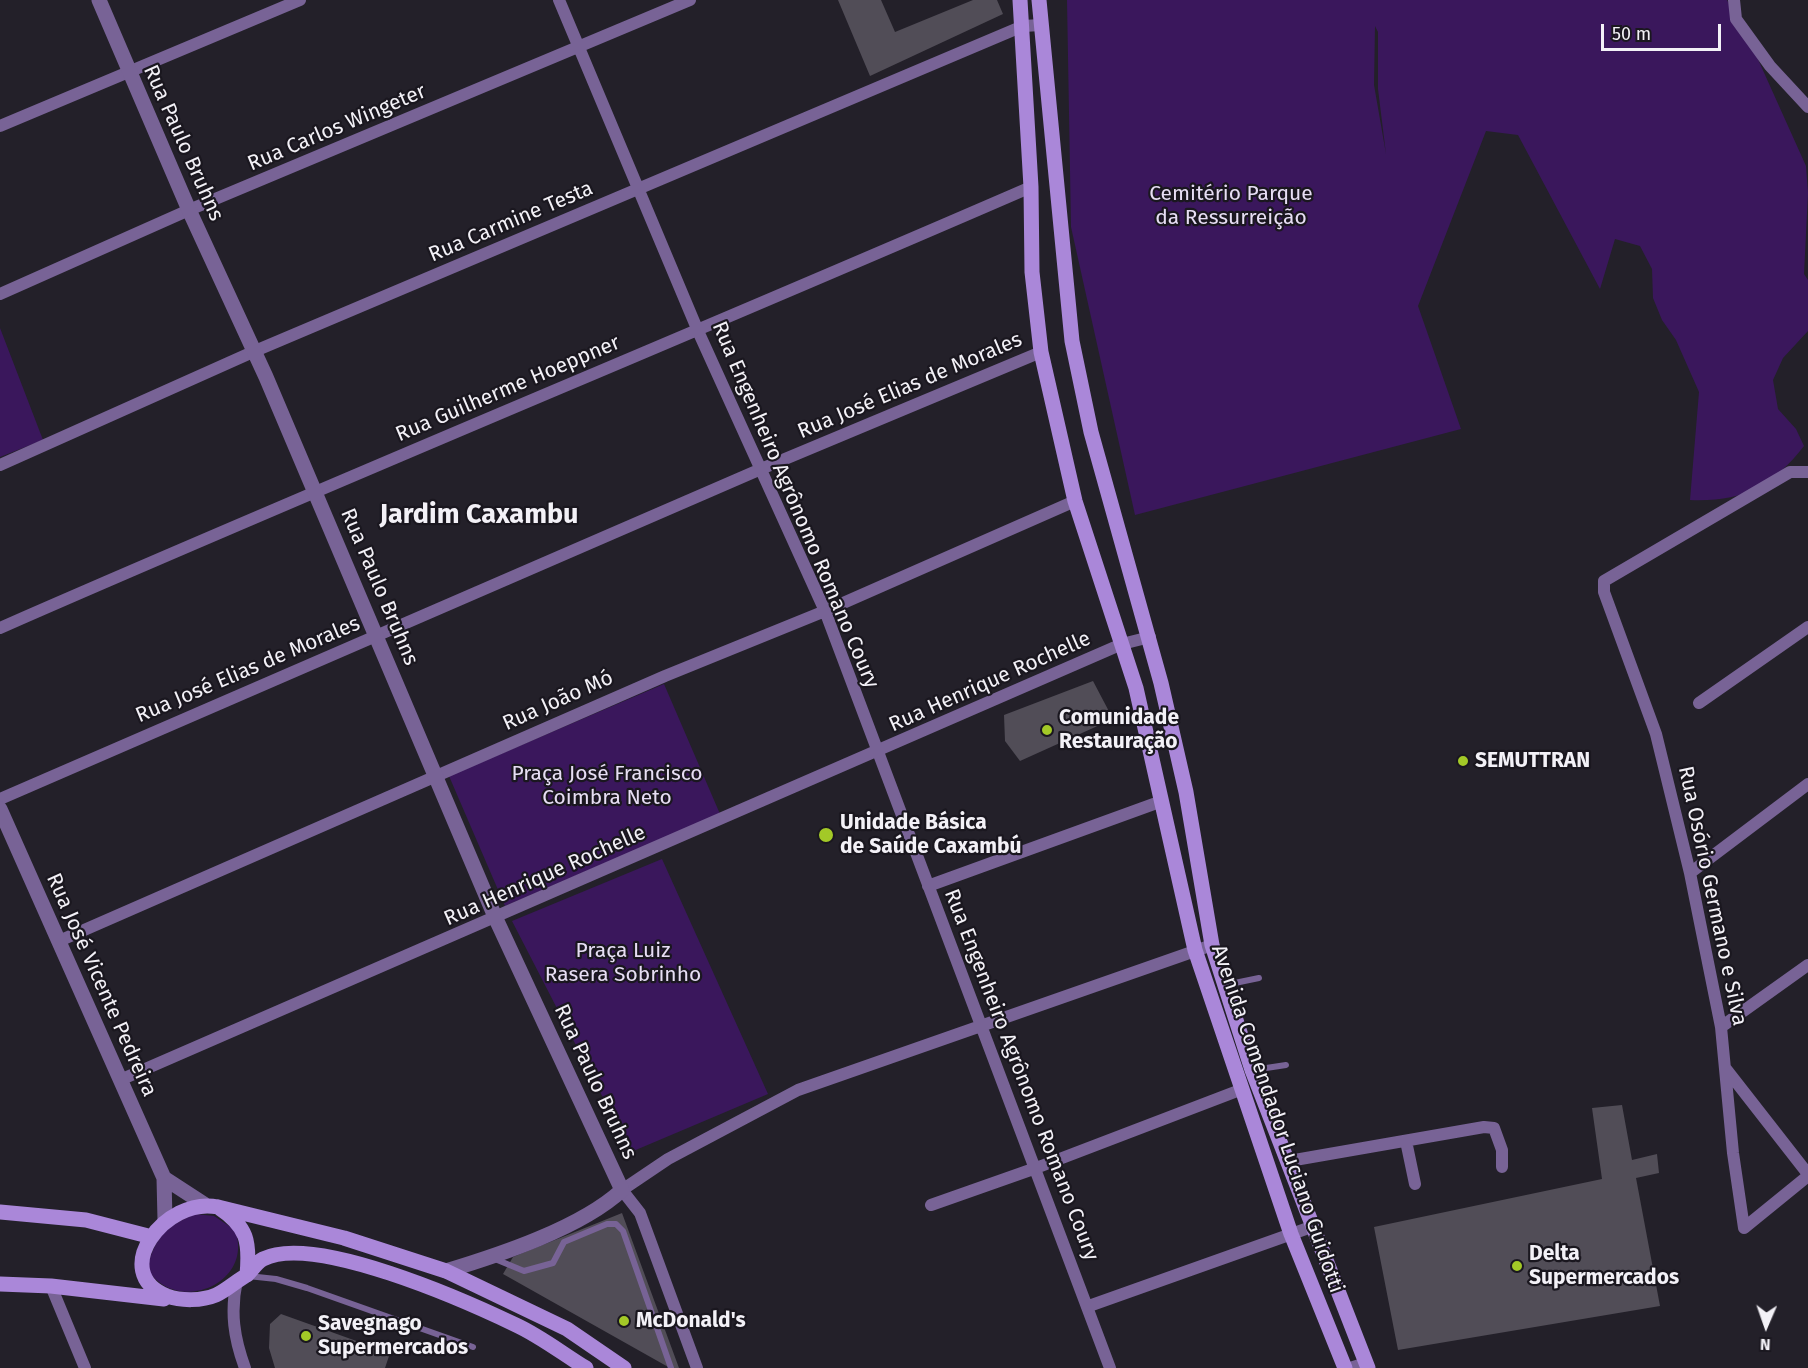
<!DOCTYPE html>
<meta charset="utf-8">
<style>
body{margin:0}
#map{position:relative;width:1808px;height:1368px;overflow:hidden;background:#232029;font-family:"Fira Sans",sans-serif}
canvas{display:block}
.north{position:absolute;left:1736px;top:1296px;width:60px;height:60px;-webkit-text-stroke:4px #1a171f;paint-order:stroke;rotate:182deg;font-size:16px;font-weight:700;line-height:24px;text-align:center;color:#f3f1f7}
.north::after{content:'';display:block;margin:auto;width:21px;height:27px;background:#f3f1f7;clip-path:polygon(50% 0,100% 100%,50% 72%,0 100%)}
.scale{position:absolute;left:1601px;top:24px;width:120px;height:27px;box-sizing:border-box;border:3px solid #f3f1f7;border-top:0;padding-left:8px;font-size:18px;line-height:21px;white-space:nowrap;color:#f3f1f7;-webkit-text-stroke:4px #1a171f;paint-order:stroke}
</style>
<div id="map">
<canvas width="1808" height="1368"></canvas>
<div class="north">N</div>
<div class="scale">50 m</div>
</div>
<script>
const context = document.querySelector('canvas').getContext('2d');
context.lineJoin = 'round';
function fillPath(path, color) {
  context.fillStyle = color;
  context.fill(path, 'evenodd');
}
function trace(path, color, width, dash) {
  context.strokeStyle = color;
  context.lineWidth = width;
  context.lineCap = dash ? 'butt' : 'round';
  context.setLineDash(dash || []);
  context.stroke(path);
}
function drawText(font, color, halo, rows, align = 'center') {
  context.font = font + ' "Fira Sans",sans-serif';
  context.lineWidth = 4.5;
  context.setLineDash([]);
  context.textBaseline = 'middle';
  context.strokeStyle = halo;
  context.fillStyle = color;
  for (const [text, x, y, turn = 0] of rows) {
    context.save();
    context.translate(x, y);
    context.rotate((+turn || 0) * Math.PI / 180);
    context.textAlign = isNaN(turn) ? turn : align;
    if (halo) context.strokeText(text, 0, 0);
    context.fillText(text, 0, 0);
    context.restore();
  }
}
fillPath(new Path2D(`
 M1067,0h660l25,46 54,120 2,27 -4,81 4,6v51l-25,27 -10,22 5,29 18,20 8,17c-32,41 -62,56 -114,54l9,-108 -23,-52 -14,-20 -9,-22 -1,-29 -12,-23 -25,-7 -15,50 -82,-154 -32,-4 -68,175 43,123 -326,86 -64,-288zM1375,26l3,6v57l8,65 -12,-69z
 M0,328l43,112 -43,17z
 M664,684l56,130 -215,92 -56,-130z
 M662,859l106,235 -137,58 -119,-231z
 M195,1214l19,2 21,14c20,55 -61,86 -88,38 9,-31 18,-41 48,-54z`), '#3a175c');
fillPath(new Path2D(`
 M838,0h43l14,32 78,-32h24l6,14 -133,62z
 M1093,681l20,38 -93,42 -15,-20 -1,-26z
 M1622,1105l10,55 25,-6 2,19 -23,5 24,128 -262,44 -24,-123 228,-48 -10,-71z
 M622,1213l57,155h-9l-167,-94 10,-17z
 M281,1314l109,39 -5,15h-110l-6,-20 1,-24z`), '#514d57');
trace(new Path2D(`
 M1225,985l34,-7
 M1253,1070l33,-5
 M495,1259l29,12 29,-8 11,-21 43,-18h9l7,7 48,137
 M248,1276l28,3 31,9 166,59`), '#786396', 6);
trace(new Path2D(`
 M559,0l139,331 127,280 285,757
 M1734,0l2,19 34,47 38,41
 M0,126l300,-126
 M0,294l189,-84 501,-210
 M0,465l255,-114 768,-325 18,-1
 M0,628c342,-150 688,-292 1031,-441
 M1699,703l109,-76
 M0,799l761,-330 280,-117
 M1690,873l118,-89
 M928,886l234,-85
 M59,941l606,-265 160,-65 250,-110
 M1721,1027l87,-62
 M1726,1069l82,105
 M120,1080l1002,-436 28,-7
 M1406,1141l9,43
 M1289,1161l195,-34 10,1 8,22v17
 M931,1205l105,-37 204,-78
 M1744,1228l-11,-75 -12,-126 -31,-154 -34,-139 -52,-142v-11l186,-109h18
 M1744,1228l64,-52
 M237,1280c-7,32 -3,58 8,88
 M51,1286l34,82
 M1089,1306l225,-80
 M697,1368l-57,-155 -18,-23 46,-31 130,-69 414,-145
 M1350,1368l16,-5`), '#786396', 12);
trace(new Path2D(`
 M99,0l90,210 77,167 230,542 126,271c-41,38 -123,65 -176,81
 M0,809l164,369 1,42
 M164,1178l40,26`), '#786396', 15);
trace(new Path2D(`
 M1020,0l11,187 1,85 9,80 34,149 61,187 59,262 96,284 54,134
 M1039,0l33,341 19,91 70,251 25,109 26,153 40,125 116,298
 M218,1207c30,20 32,35 29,68 -11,6 -20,15 -31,20 -14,6 -35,6 -49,1 -59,-23 -2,-100 51,-89l126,31 102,33 121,58 57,39
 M0,1212l86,8 66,17
 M247,1275c5,-5 10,-13 16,-16 51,-26 203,42 253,66 24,11 47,29 70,43
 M0,1284l51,2 113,13`), '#aa87d9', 15);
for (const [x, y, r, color] of [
 [1047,730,6,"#a3c927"],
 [1463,761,6,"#a3c927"],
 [826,835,8,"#a3c927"],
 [1517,1266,6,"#a3c927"],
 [624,1321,6,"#a3c927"],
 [306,1336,6,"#a3c927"]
]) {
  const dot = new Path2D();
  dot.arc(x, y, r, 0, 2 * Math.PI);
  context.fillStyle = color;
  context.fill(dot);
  trace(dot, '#1a171f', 2);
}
drawText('21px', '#f3f1f7', '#1a171f', [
 ["Rua Carlos Wingeter",337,128,-23],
 ["Rua Paulo Bruhns",183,143,66],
 ["Rua Carmine Testa",511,222,-23],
 ["Rua José Elias de Morales",910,386,-23],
 ["Rua Guilherme Hoeppner",508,389,-23],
 ["Rua Engenheiro Agrônomo Romano Coury",795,505,67],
 ["Rua Paulo Bruhns",379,587,67],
 ["Rua José Elias de Morales",248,670,-23],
 ["Rua Henrique Rochelle",990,682,-24],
 ["Rua João Mó",558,701,-24],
 ["Rua Henrique Rochelle",545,876,-24],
 ["Rua Osório Germano e Silva",1712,896,78],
 ["Rua José Vicente Pedreira",101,985,66],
 ["Rua Engenheiro Agrônomo Romano Coury",1021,1075,69],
 ["Rua Paulo Bruhns",595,1082,65],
 ["Avenida Comendador Luciano Guidotti",1277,1119,71]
]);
drawText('21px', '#e7def4', '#1a171f', [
 ["Cemitério Parque",1231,194],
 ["da Ressurreição",1231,218],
 ["Praça José Francisco",607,774],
 ["Coimbra Neto",607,798],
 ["Praça Luiz",623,951],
 ["Rasera Sobrinho",623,975]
]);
drawText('bold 21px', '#f3f1f7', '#1a171f', [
 ["Comunidade",1059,718],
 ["Restauração",1059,742],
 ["SEMUTTRAN",1475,761],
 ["Unidade Básica",840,823],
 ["de Saúde Caxambú",840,847],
 ["Delta",1529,1254],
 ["Supermercados",1529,1278],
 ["McDonald's",636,1321],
 ["Savegnago",318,1324],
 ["Supermercados",318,1348]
], 'left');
drawText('bold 27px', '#f3f1f7', '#1a171f', [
 ["Jardim Caxambu",479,515]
]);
</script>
